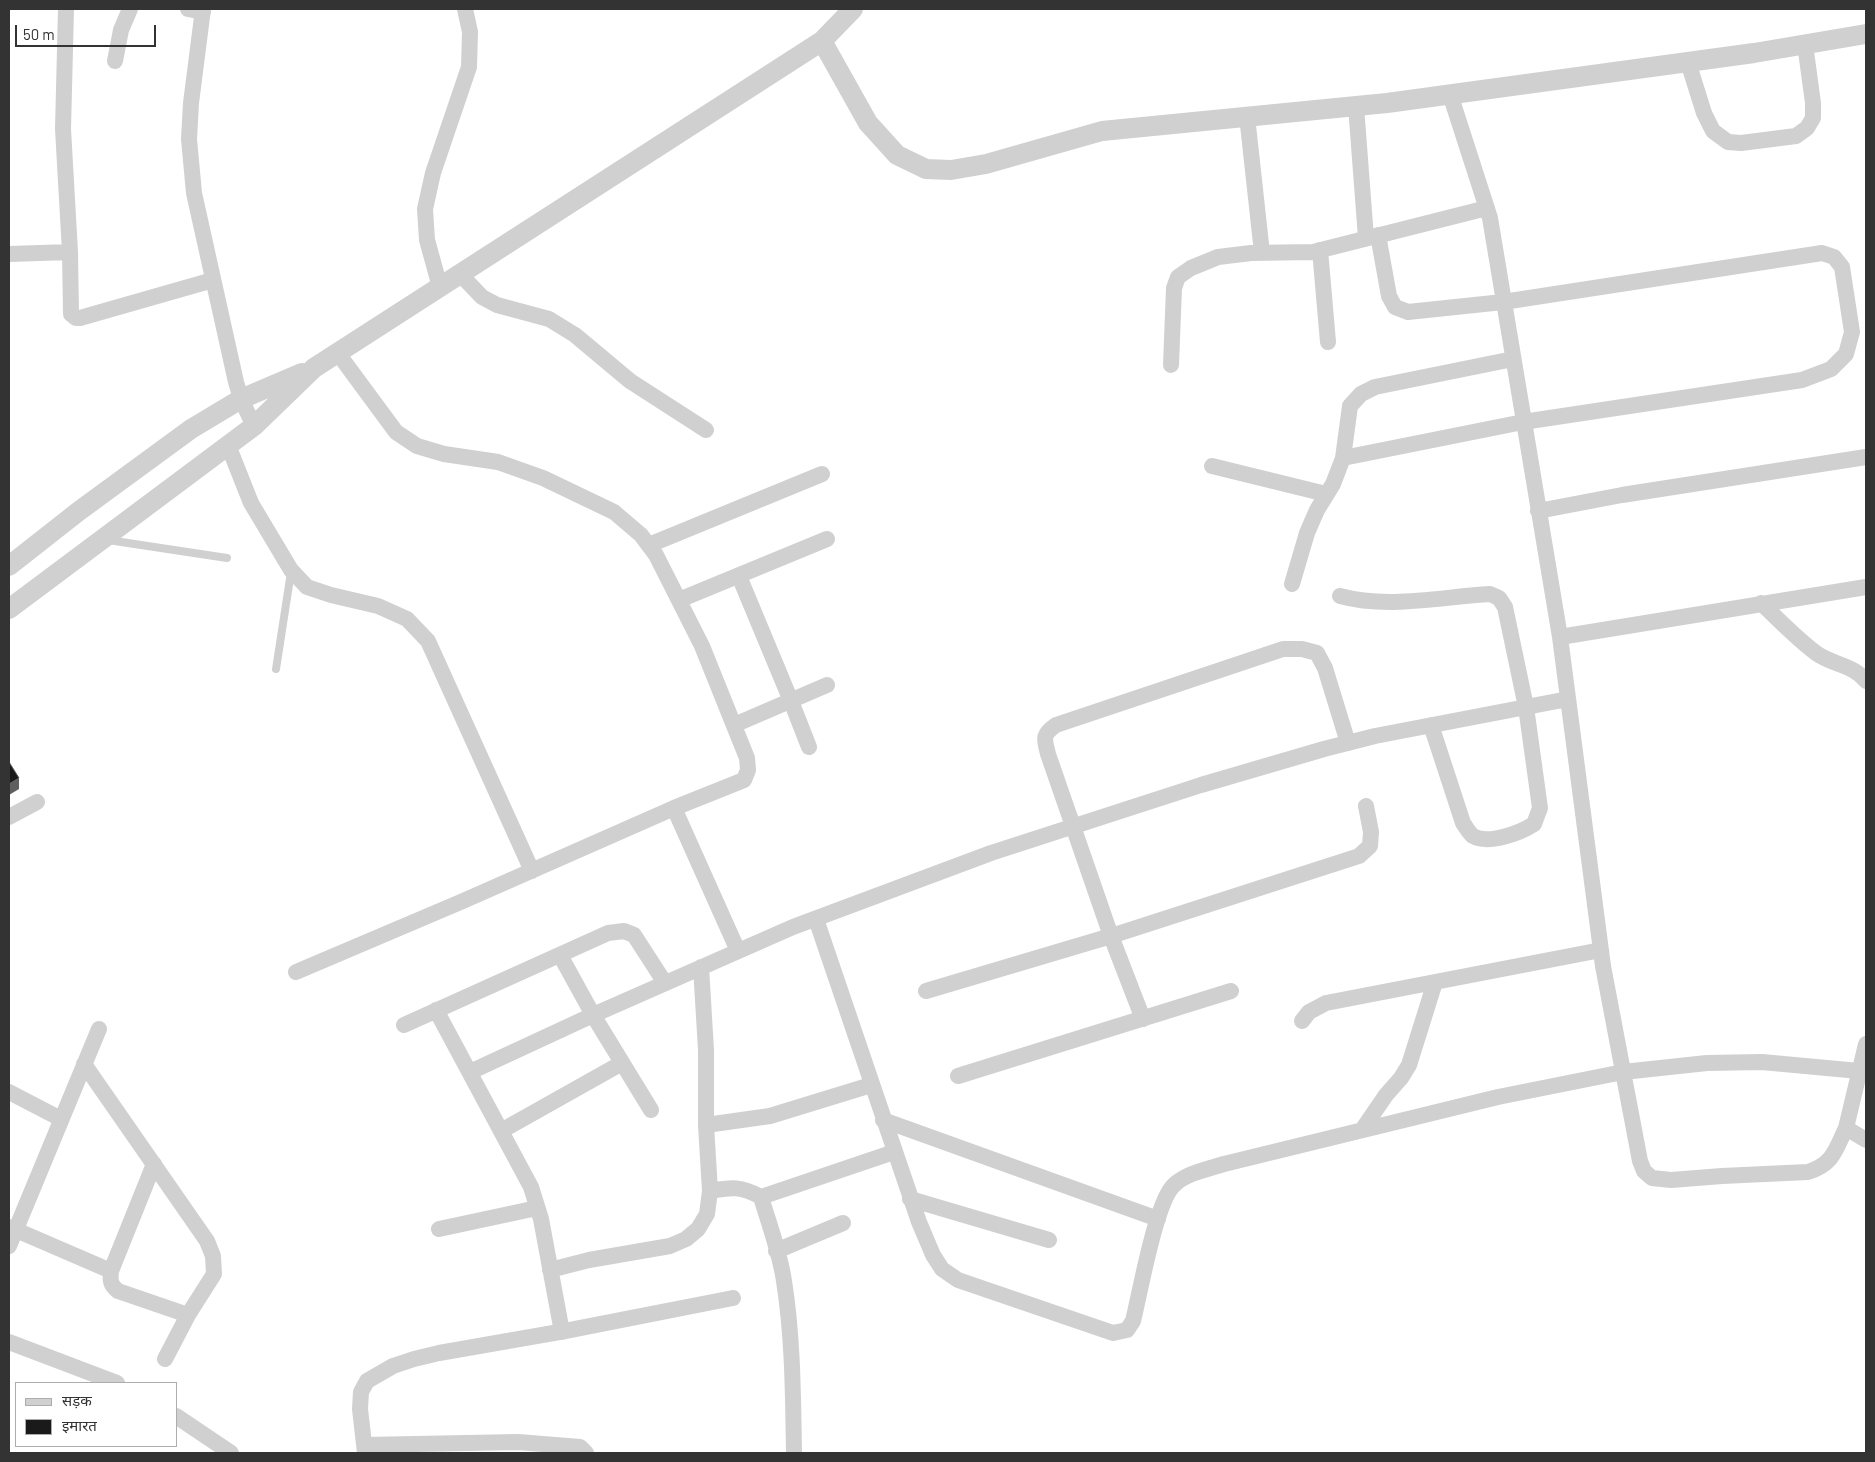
<!DOCTYPE html>
<meta charset="utf-8">
<style>
body{margin:0}
#map{position:relative;width:1875px;height:1462px;overflow:hidden;background:#fff;font-family:Barlow,"Noto Sans Devanagari",sans-serif}
canvas{display:block}
.frame{position:absolute;inset:0;border:10px solid #333;pointer-events:none}
.legend{position:absolute;left:15px;top:1382px;width:162px;height:65px;box-sizing:border-box;background:#fff;border:1px solid #adadad;margin:0;padding:6px 9px;list-style:none;font-size:15px;color:#333}
.legend li{display:flex;align-items:center;gap:10px;height:25px}
.legend b{width:25px;border:1px solid #adadad}
.scale{position:absolute;left:15px;top:25px;width:141px;height:22px;box-sizing:border-box;border:2px solid #333;border-top:0;padding-left:6px;font-size:15px;line-height:18px;white-space:nowrap;color:#333;-webkit-text-stroke:4px #fff;paint-order:stroke}
</style>
<div id="map">
<canvas width="1875" height="1462"></canvas>
<div class="frame"></div>
<ul class="legend">
<li><b style="height:6px;background:#d0d0d0"></b>सड़क</li>
<li><b style="height:14px;background:#1a1a1a"></b>इमारत</li>
</ul>
<div class="scale">50 m</div>
</div>
<script>
const context = document.querySelector('canvas').getContext('2d');
context.lineJoin = 'round';
function trace(path, color, width, dash) {
  context.strokeStyle = color;
  context.lineWidth = width;
  context.lineCap = dash ? 'butt' : 'round';
  context.setLineDash(dash || []);
  context.stroke(path);
}
function fillPath(path, color) {
  context.fillStyle = color;
  context.fill(path, 'evenodd');
}
trace(new Path2D(`
 M108,540l119,18
 M276,669l15,-97`), '#d0d0d0', 8);
trace(new Path2D(`
 M66,9l-3,120 7,123 1,62 5,4h4l133,-38
 M188,9l15,3
 M203,9l-12,94 -2,36 5,54 42,189 5,17 13,27
 M115,61l6,-31 9,-21
 M1688,62l16,51 9,18 15,11 13,1 55,-7 11,-8 6,-10v-15l-8,-59
 M1450,94l40,124 70,419 43,329 37,195 4,10 8,7 19,2 51,-4 86,-4c25,-8 27,-21 38,-44
 M1356,106l10,132
 M1247,116l15,137
 M1320,250l8,92
 M9,254l61,-2
 M460,274l22,23 15,8 52,14 26,16 55,46 76,49
 M440,287l-13,-47 -2,-31 8,-36 36,-106 1,-35 -5,-23
 M1171,365l3,-77 4,-11 13,-9 27,-11 33,-4 62,-1 174,-44
 M228,445l23,58 40,67 16,17 24,8 47,11 29,13 21,22 104,230
 M1343,458l180,-36 279,-42 29,-11 15,-15 6,-22 -10,-65 -8,-10 -12,-4 -319,49 -95,10 -13,-5 -6,-11 -11,-61
 M1212,466l114,28
 M1538,511l84,-16 244,-38
 M649,545l173,-71
 M739,576l52,125 18,46
 M1292,584l15,-51 10,-23 16,-26 10,-26 7,-52 11,-12 14,-7 138,-28
 M1340,596c48,13 100,1 150,-2l9,4 6,9 21,100 14,101 -6,16c-14,9 -46,21 -61,12 -4,-3 -7,-9 -10,-13l-32,-98
 M679,600l148,-61
 M1761,603c18,17 36,36 55,50 16,12 37,11 50,28
 M1560,637l306,-50
 M734,725l93,-40
 M674,808l64,143
 M9,817l28,-15
 M816,919l103,303 14,33 9,14 16,11 155,53 14,-3 6,-9c7,-28 23,-120 41,-136 12,-12 34,-16 50,-21l274,-67 125,-25 84,-9 55,-1 97,9
 M560,955l33,60 58,95
 M296,972l167,-71 211,-93 70,-28 4,-10 -1,-12 -45,-112 -46,-91 -15,-20 -27,-23 -71,-34 -45,-16 -54,-8 -27,-8 -21,-14 -59,-80
 M926,991l185,-55 248,-80 11,-10 1,-14 -5,-26
 M436,1010l95,177 10,32 21,113
 M1143,1019l-32,-83 -63,-182c-4,-16 -6,-19 8,-29l227,-76h19l15,4 8,15 23,75
 M1302,1021l7,-9 17,-9 275,-53
 M404,1025l204,-92 16,-2 10,4 31,48
 M1866,1044l-20,84 20,12
 M84,1064l123,177 6,15 1,18 -26,41 -23,44
 M470,1072l123,-57 200,-88 198,-74 210,-68 123,-36 51,-13 193,-37
 M958,1076l273,-85
 M9,1092l52,27
 M883,1120l275,99
 M706,1125l64,-9 101,-31
 M1362,1130l24,-35 15,-17 8,-13 26,-83
 M501,1131l121,-68
 M154,1164l-43,107c-1,9 -1,14 7,20l70,24
 M710,1191c22,-4 31,-5 51,6 8,27 19,56 23,84 9,57 9,115 10,172
 M761,1197l133,-45
 M910,1199l139,41
 M9,1227l102,44
 M439,1229l98,-21
 M9,1246l90,-217
 M776,1251l67,-28
 M550,1270l39,-10 81,-14 16,-7 12,-10 9,-15 3,-23 -4,-66v-75l-5,-83
 M9,1342l108,41
 M176,1416l55,37
 M364,1445l154,-3 62,5 6,6
 M365,1453l-5,-44 1,-17 6,-11 26,-15 21,-7 25,-6 126,-22 168,-33`), '#d0d0d0', 16);
trace(new Path2D(`
 M822,41l46,82 29,32 29,14 25,1 35,-6 116,-33 285,-28 367,-50 112,-19
 M9,566l70,-55 112,-82 50,-30 61,-26
 M9,609l245,-183 60,-58 508,-327 31,-32`), '#d0d0d0', 20);
fillPath(new Path2D(`
 M19,778v11l-10,6v-11z`), '#5f5f5f');
const building = new Path2D(`
 M9,762l10,16 -10,6z`);
fillPath(building, '#1a1a1a');
trace(building, '#5f5f5f', 1);
</script>
